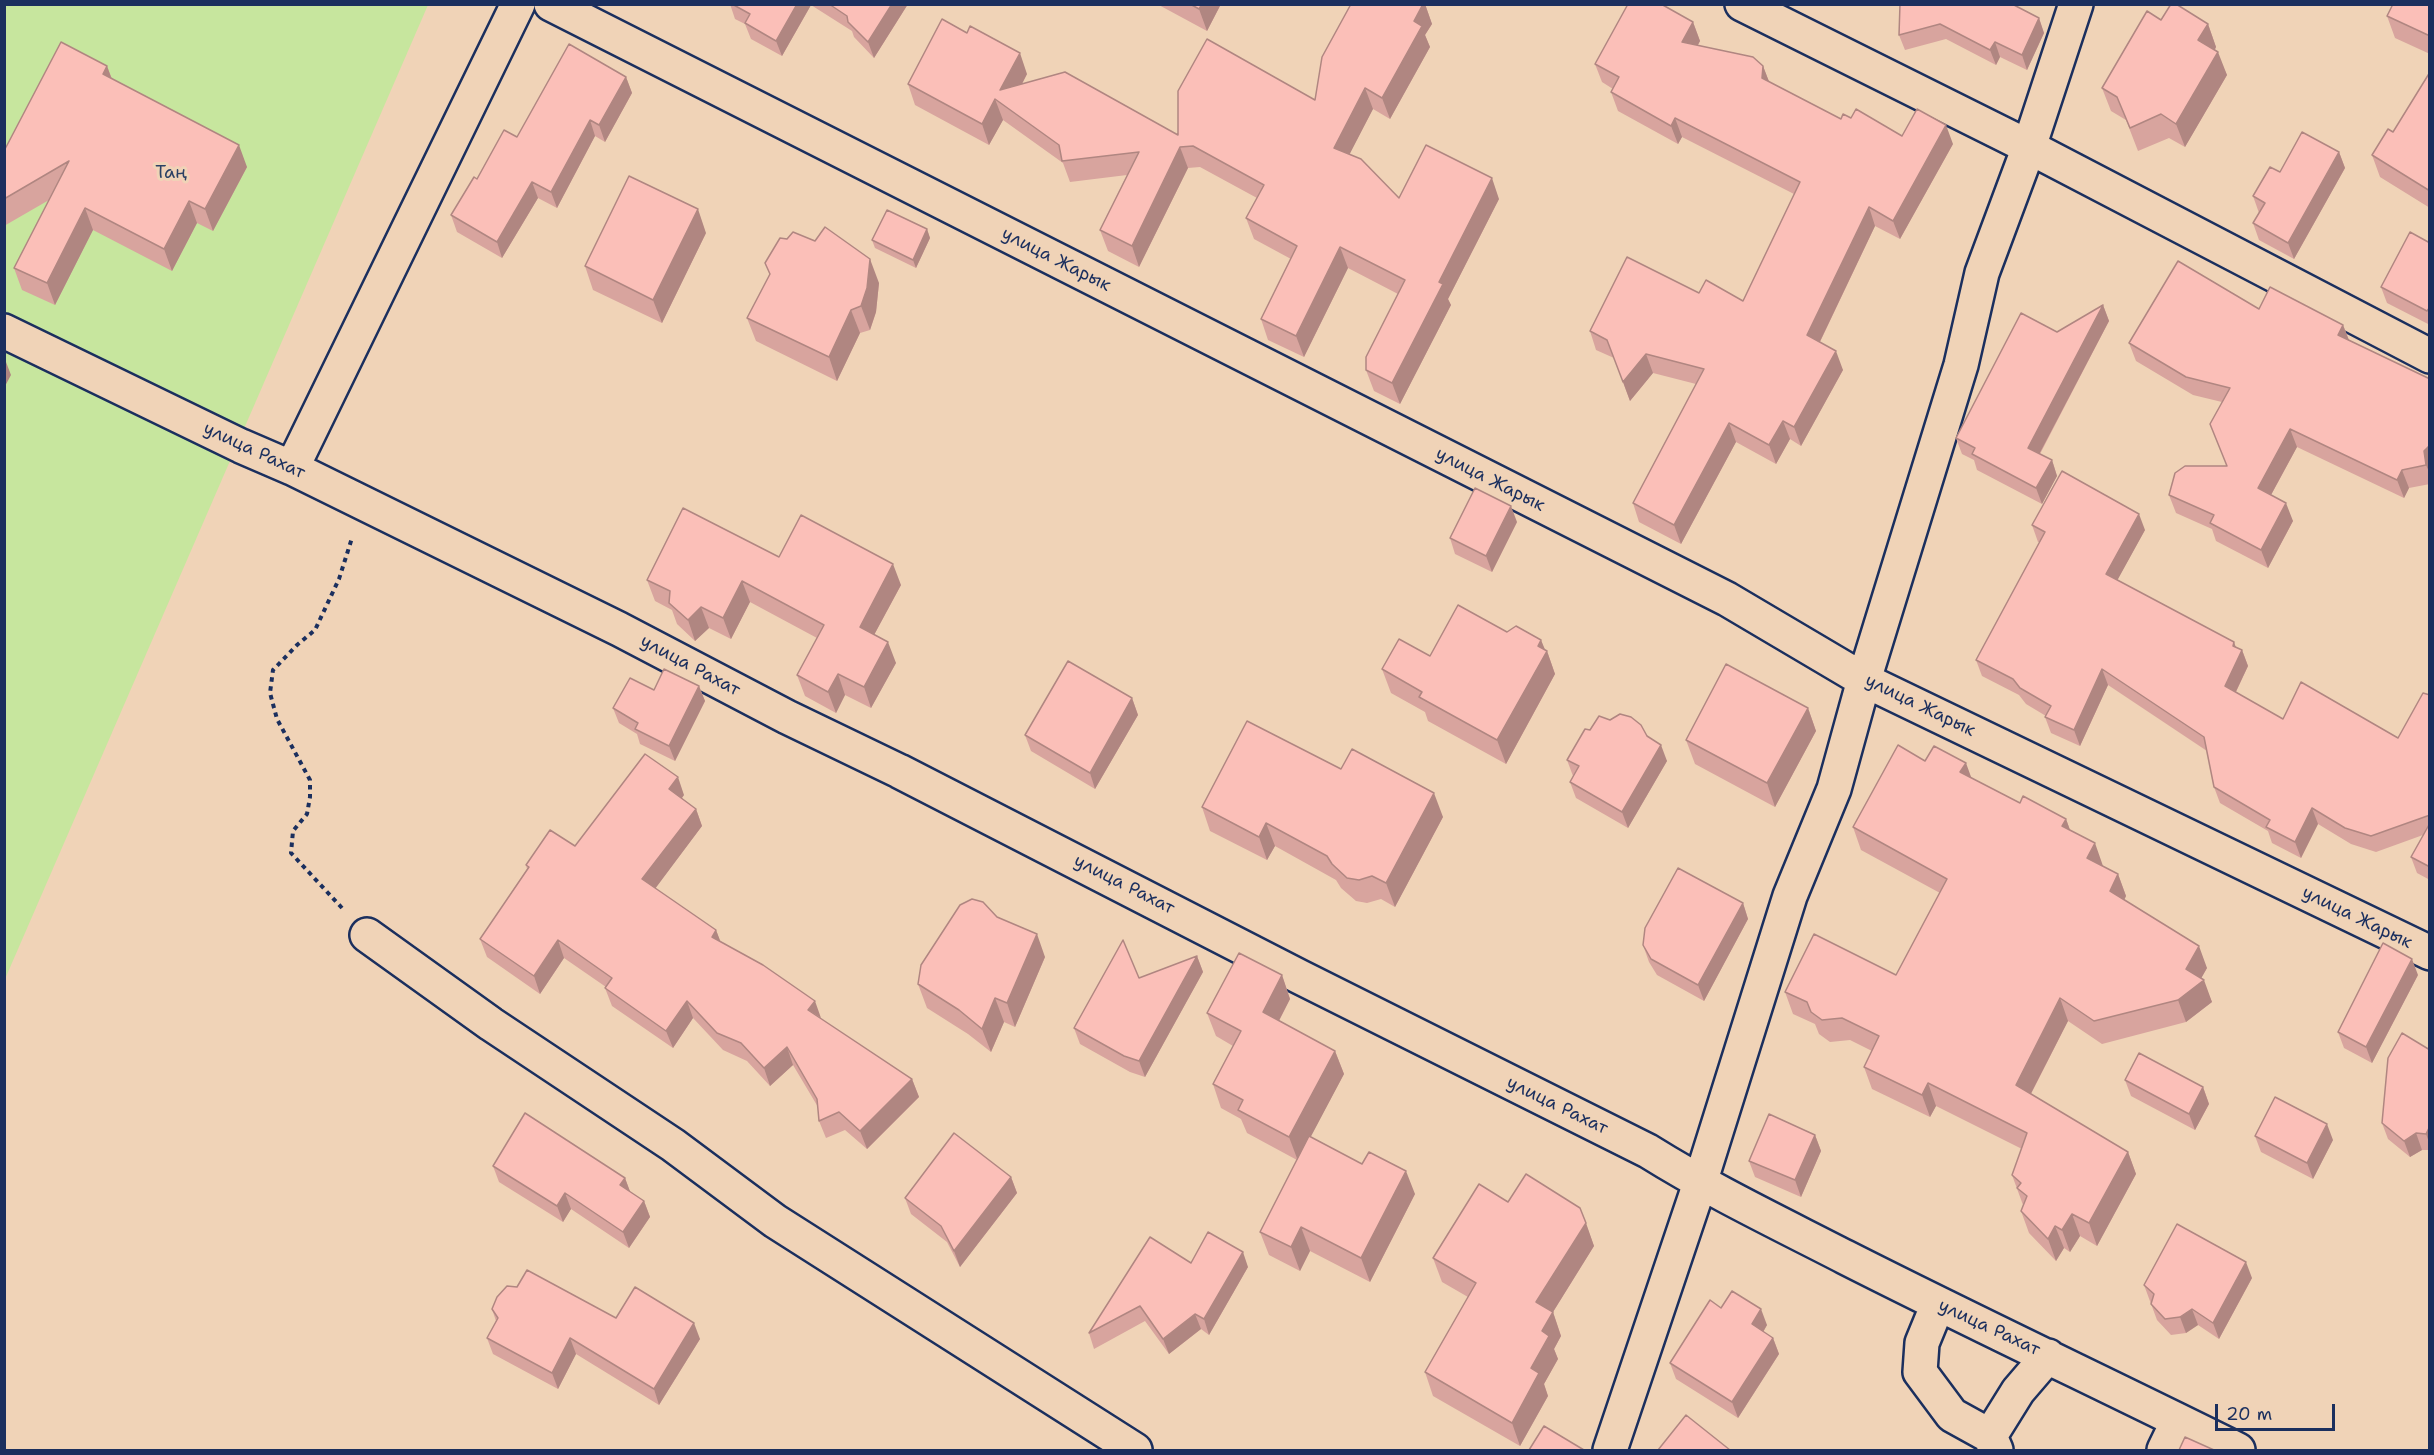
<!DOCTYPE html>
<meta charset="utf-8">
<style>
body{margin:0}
#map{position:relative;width:2434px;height:1455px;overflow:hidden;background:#f0d3b7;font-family:"Shantell Sans",sans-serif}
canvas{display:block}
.frame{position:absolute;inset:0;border:6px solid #1b2f5e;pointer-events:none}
.scale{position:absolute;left:2215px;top:1404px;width:120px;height:27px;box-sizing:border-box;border:3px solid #1b2f5e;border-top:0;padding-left:8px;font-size:18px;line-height:21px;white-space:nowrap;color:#1b2f5e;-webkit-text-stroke:4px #f0d3b7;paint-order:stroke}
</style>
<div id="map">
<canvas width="2434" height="1455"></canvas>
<div class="frame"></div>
<div class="scale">20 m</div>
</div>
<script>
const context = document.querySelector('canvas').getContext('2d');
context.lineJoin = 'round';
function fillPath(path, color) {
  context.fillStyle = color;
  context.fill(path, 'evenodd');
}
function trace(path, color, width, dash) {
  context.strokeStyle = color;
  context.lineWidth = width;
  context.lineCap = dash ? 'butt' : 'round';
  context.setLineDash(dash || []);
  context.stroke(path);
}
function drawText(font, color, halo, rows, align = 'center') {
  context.font = font + ' "Shantell Sans",sans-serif';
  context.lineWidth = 6;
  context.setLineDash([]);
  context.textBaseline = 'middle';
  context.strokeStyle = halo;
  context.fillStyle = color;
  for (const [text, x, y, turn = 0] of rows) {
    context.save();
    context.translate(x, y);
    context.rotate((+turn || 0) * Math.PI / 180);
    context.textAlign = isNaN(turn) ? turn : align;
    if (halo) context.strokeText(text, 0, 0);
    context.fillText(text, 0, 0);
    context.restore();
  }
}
fillPath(new Path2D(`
 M5,5h423l-423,974z`), '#c7e69e');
const minor = new Path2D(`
 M551,4l1176,595 137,81 566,273
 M1742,4l287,143 401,209
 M4,331l237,115 51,22 327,161 168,88 112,54 401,206 348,174c64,40 131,72 197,106 130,66 262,128 393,193
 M292,468l226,-464
 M367,935l124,89 182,121 102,76 360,229
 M1938,1304l-16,39 -2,29 32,43 38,21
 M1610,1450l90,-267 90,-287 44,-107 30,-109 97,-315 21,-92 47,-126 47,-143
 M1996,1450l-6,-14 28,-45 30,-35
 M2164,1450l14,-29`);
trace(minor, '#1b2f5e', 38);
trace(new Path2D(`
 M342,908l-51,-55 2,-22 14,-17 3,-17v-17l-33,-61 -7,-26 3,-23 24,-25 18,-15 24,-51 13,-41`), '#1b2f5e', 4, [4.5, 4.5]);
trace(minor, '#f0d3b7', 33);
fillPath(new Path2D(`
 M730,4h178l-34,54 -20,-21 -2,-6 -41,-26 -29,51 -31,-17 -6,-15 -10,-5z
 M1157,4h64l-14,27z
 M1351,4h74l7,20 -7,11 5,12 -40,72 -17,-10 -24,45 50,44 100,1 -51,100 3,6 -51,99 -26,-13 -8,-21 32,-76 -50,-26 -44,89 -36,-17 -7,-21 30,-60 -37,-20 -8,-21 11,-20 -57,-31 -12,1 -49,99 -31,-16 -8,-21 27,-55 -57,7 -7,-19 -60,-43 -14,25 -74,-40 -7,-21 119,-10 -5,10 156,51 137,-35z
 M1900,4l139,14 5,15 -17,37 -27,-13 -4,8 -50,-26 -41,11 -6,-15z
 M2430,4v50l-35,-16 -8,-22z
 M2161,20l47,4 8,23 -1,3 12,25 -42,72 -16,-9 -31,13 -12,-31 -15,-9 -9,-23z
 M1693,22l7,19 -2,4 65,21 6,16 72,37 10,-1 51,18 51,8 -53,95 -25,-13 -55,116 23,28 -42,76 -11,-7 -14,25 -40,-22 -55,102 -42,-22 -6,-19 63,-119 -43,-11 -23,28 -16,-43 -18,-8 -6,-19 109,-38 44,8 51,-107 -112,-57 -4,7 -60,-33 -7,-19 2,-3 -11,-7 -7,-18z
 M107,66l5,13 135,88 -34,64 -16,-8 -25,48 -79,-41 -38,75 -33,-15 -8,-22 35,-68 -45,26v-75z
 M2430,72v136l-50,-31 -8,-22 21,-23z
 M626,77l6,16 -27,49 -10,-6 -38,72 -19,-10 -36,60 -45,-26 -6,-17 26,-36 40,-42z
 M2339,152l6,16 -51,91 -35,-19 -6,-17 6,-10 -6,-17z
 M927,229l3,9 -14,30 -41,-20 -3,-8z
 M706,233l-44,90 -69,-33 -8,-24z
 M787,239l92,44 -3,29 -6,18 -10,3 -23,48 -81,-40 -9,-23 23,-43 -5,-12z
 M2430,243v82l-43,-22 -6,-16z
 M2103,305l6,16 -69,133 12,6 5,16 -15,28 -65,-34 -3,-10 -12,-6 -6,-16 101,-106z
 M2259,309l84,16 6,15 81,39v105l-21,4 -5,10 -107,-51 -26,48 22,26 -25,47 -52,-27 -4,-12 -36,-16 -7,-18 57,-29 -4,-64 -29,-7 -57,-34 -7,-18z
 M1517,522l-25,50 -37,-18 -5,-16z
 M2032,525l113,5 -28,50 125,70 6,16 -12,26 47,27 115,19 32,-43v185l-13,-7 -6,-16 12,-22 -47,17 -25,-8 -33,-20 -17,34 -29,-15 -4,-12 -48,-28 -6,-16 -7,-36 -99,-66 -28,61 -29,-13 -6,-16 1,-1 -20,-12 -7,-9 -37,-19 -6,-16 64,-118h-2z
 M779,557l122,28 -27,50 22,28 -25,45 -26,-13 -9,18 -31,-17 -8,-21 20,-37 -67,-36 -19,37 -22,-11 -14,13 -18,-17 -5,-14 -17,-9 -8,-21z
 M1507,632l34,8 3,9 3,2 8,23 -49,90 -78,-43 -3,-9 -34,-19 -9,-24 48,-13z
 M699,686l6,15 -30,60 -35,-17 -3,-10 -18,-11 -6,-15 41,-18z
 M1132,698l6,17 -43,74 -64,-38 -6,-16z
 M1808,708l8,23 -41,76 -80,-43 -9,-24z
 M1590,730l57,6 20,25 -39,67 -52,-30 -6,-16 3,-6 -6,-16z
 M1925,761l46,17 49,25 46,16 4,11 33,36 15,8 8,22 -2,4 83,68 -6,10 11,24 -26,20 -84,22 -34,-23 -37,73 97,58 8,22 -39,72 -17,-10 -10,16 -6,-4 -8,13 -27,-28 -8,-22 2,-6 -11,-30 10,-26 -86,-43 -6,11 -58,-28 -8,-22 8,-16 -22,-11 -20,2 -11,-8 -4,-10 -22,-10 -8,-22 111,-17 44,-82 -79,-43 -8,-23z
 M1341,769l102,48 -48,90 -14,-8 -14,4 -11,-2 -15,-13 -5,-8 -61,-34 -8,14 -57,-29 -8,-24z
 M684,795l-2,3 14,11 6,17 -47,62 61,42 4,11 101,78 91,60 7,18 -52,52 -22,-19 -19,8 -7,-17 -1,-14 -25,-42 -23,21 -23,-25 -24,-11 -30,-32 -20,30 -61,-42 -7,-18 1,-1 -42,-29 -24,36 -53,-37 -7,-18 47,-70 -1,-4 49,-19z
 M1743,903l5,16 -44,82 -47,-26 -8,-13 -6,-17z
 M997,917l48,40 -30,70 -11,-5 -13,30 -23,-18 -41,-26 -9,-24z
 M1197,956l6,16 -58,105 -15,-5 -50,-28 -6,-16 65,-50z
 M1282,975l8,24 -11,22 56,30 9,23 -34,63 105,57 -45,88 -60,-31 -10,20 -31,-16 -9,-23 37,-72 -50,-27 -6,-14 -20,-11 -8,-24 20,-38 -17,-10 -9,-23z
 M2418,975l-46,88 -28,-15 -6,-16z
 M2430,1050v100h-8l-12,7 -22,-18 -6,-16z
 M2125,1080l78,7 6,17 -14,26 -64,-34z
 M1815,1135l6,16 -20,46 -46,-20 -6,-16z
 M2255,1136l78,4 -20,39 -52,-27z
 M493,1166l132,12 5,14 14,9 6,16 -21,31 -58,-39 -8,13 -64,-40z
 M1011,1177l6,16 -57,74 -13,-25 -36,-28 -6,-16z
 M1508,1202l72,6 14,38 -41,66 8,24 -7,13 4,10 -14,25 4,12 -28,50 -87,-50 -8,-24 43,-75 -26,-15 -9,-24z
 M1191,1263l57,4 -39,68 -8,-6 -32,25 -24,-33 -51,28 -5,-16z
 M2252,1278l-33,61 -21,-14 -12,8 -15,2 -14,-15 -13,-35z
 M1721,1308l46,17 -4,7 10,6 6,16 -41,64 -62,-39 -6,-16z
 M492,1309l124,9 84,21 -41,66 -83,-51 -18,35 -65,-35 -6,-16 9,-17z`), '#d8a49e');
fillPath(new Path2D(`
 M797,4h13l1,1 -29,51 -6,-15z
 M892,4h16l-34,54 -6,-16z
 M1202,4h19l-14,27 -8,-22z
 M1423,4h2l7,20 -7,11 5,12 -40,72 -8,-21 32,-77z
 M2039,18l5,15 -17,37 -5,-15z
 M1693,22l7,19 -11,20 -7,-19z
 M2208,24l8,23 -9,17 -9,-24z
 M1995,42l5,15 -4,8 -6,-15z
 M2218,52l9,23 -42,72 -9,-23z
 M1020,53l7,21 -18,35 -9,-19z
 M107,66l8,22 -12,-14z
 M1763,66l7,18 -8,-6z
 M626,77l6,16 -27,49 -6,-17z
 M1365,88l8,21 -31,60 -8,-21z
 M995,99l8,21 -14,25 -7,-21z
 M1675,118l7,19 -4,7 -7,-18z
 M590,120l5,16 -38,72 -6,-16z
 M1946,125l7,19 -53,95 -7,-18z
 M239,145l8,22 -34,64 -8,-22z
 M1180,147l8,21 -49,99 -7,-21z
 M2339,152l6,16 -51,91 -6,-16z
 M1492,178l7,21 -51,100 3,6 -51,99 -8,-21 47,-101z
 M532,182l6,16 -36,60 -5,-16z
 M189,201l8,22 -25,48 -8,-22z
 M1869,207l6,19 -61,128 -7,-19z
 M85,208l8,22 -38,75 -8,-22z
 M698,209l8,24 -44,90 -9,-23z
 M927,229l3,9 -14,30 -3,-8z
 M1340,247l8,21 -44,89 -8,-21z
 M870,259l9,24 -3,29 -6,18 -9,-24z
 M2103,305l6,16 -75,143 -6,-16z
 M851,310l9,23 -23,48 -8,-24z
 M2343,325l7,18 -12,-8z
 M1836,351l7,19 -42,76 -7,-19z
 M1646,354l7,19 -23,28 -7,-19z
 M6,362l5,13 -7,13v-24z
 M1783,421l7,18 -14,25 -7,-19z
 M1729,423l7,19 -55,102 -7,-19z
 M2290,429l7,18 -32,59 -7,-18z
 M2430,445v29l-4,-9 -2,-14z
 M2052,460l5,16 -15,28 -6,-16z
 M2402,470l7,18 -5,10 -7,-18z
 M2286,503l7,18 -25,47 -7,-18z
 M1511,506l6,16 -25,50 -6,-16z
 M2139,514l6,16 -33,60 -6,-16z
 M893,564l8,21 -34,63 -7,-21z
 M742,581l8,21 -19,37 -8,-21z
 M701,607l8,21 -14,13 -7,-21z
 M1541,640l5,12 1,-1 8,23 -49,90 -9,-24z
 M888,642l8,21 -25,45 -7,-21z
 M2234,642l5,14 3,-6 6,16 -17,36 -6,-16 8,-40z
 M2102,669l6,16 -28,61 -6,-16z
 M838,674l7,21 -9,18 -8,-21z
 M699,686l6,15 -30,60 -6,-15z
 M1132,698l6,17 -43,74 -5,-16z
 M1808,708l8,23 -41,76 -8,-24z
 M1661,745l6,16 -39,67 -6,-16z
 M1966,763l8,22 -14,-13z
 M678,777l6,18 -8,11 -7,-17z
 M1434,793l9,24 -48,90 -9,-24z
 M2312,808l6,16 -17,34 -6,-16z
 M696,809l6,17 -53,71 -7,-18z
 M2066,819l8,22 -12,-15z
 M1266,823l9,23 -8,14 -8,-23z
 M2095,843l8,23 -8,14 -8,-22z
 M2118,874l8,22 -8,17 -8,-22z
 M1743,903l5,16 -44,82 -6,-16z
 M716,930l7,18 -11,-11z
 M1037,934l8,23 -30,70 -8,-24z
 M558,940l6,18 -24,36 -6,-18z
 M2199,946l8,22 -9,16 6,-4 8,22 -26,20 -8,-22 8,-31z
 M1197,956l6,16 -58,105 -6,-16z
 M2412,959l6,16 -46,88 -6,-16z
 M1282,975l8,24 -19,37 -8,-24z
 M995,998l9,24 -13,30 -9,-23z
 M2060,998l8,23 -44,86 -8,-22z
 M687,1001l6,17 -20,30 -7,-17z
 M815,1001l6,17 -13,-8z
 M787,1047l6,18 -23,21 -6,-18z
 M1335,1051l9,23 -46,87 -9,-24z
 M912,1079l7,18 -52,52 -7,-18z
 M1928,1083l8,23 -6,11 -8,-22z
 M2203,1087l6,17 -14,26 -6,-16z
 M2327,1124l6,16 -20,39 -6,-16z
 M2430,1126v19l-4,-11z
 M2416,1133l6,17 -12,7 -6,-16z
 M1815,1135l6,16 -20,46 -6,-17z
 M2128,1152l8,22 -39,72 -8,-23z
 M1406,1171l9,23 -45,88 -9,-24z
 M1011,1177l6,16 -57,74 -6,-16z
 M625,1178l6,16 -11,-9z
 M565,1193l6,16 -8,13 -6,-16z
 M644,1201l6,16 -21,31 -6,-16z
 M2072,1214l8,22 -10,16 -8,-22z
 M1586,1223l8,23 -41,66 8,24 -7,13 4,10 -14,25 4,12 -28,50 -8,-23 19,-55 11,-37 -6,-29z
 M2055,1226l9,22 -8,13 -8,-22z
 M1301,1227l9,24 -10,20 -9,-24z
 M1243,1252l5,15 -39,68 -5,-16z
 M2246,1262l6,16 -33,61 -6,-16z
 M1761,1309l6,16 -9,16 -6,-17z
 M2192,1309l6,16 -12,8 -6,-16z
 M1195,1314l6,15 -32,25 -6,-15z
 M694,1323l6,16 -41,66 -5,-16z
 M570,1338l6,16 -18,35 -6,-16z
 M1773,1338l6,16 -41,64 -6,-16z`), '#b08681');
const building = new Path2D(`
 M732,4h65l-21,37 -31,-18 5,-9z
 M829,4h63l-24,38 -20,-20 -1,-6z
 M1190,4h12l-3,5z
 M1351,4h72l-9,17 8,5 -40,72 -17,-10 -31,60 27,11 38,39 27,-53 66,33 -53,104 4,2 -51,99 -26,-13v-13l39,-77 -65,-33 -44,89 -35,-17 36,-73 -51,-28 18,-33 -71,-39 -13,1 -48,99 -32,-16 39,-78 -77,9 -3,-16 -64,-46 -13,25 -74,-40 34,-65 25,14 3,-7 50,27 -20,37 65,-18 113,63v-44l29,-52 108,61 7,-43z
 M1628,4h33l32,18 -11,20 71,15 10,9 -1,12 79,41 2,-5 8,4 5,-9 46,27 15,-27 29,16 -53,96 -24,-14 -62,128 29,16 -42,76 -11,-6 -14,24 -40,-22 -55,102 -41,-22 71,-134 -58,-15 -23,28 -16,-42 -17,-9 37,-74 72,36 7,-13 37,21 57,-119 -125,-64 -4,8 -60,-34 8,-15 -24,-13z
 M1900,4h112l27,14 -17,37 -27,-13 -5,8 -50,-26 -41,11z
 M2171,4h5l32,20 -10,16 20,12 -42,72 -15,-10 -31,14 -13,-31 -15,-9 45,-77 14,9z
 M2393,4h37v32l-43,-20z
 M61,42l46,24 -4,8 136,71 -34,64 -16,-8 -25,48 -79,-41 -38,75 -33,-15 55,-107 -65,38v-48z
 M569,44l57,33 -27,48 -9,-5 -39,72 -19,-10 -35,60 -46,-27 23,-38 3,2 27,-49 13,7z
 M2430,72v119l-58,-36 16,-26 5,3z
 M2302,132l37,20 -51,91 -35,-20 12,-20 -12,-7 17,-29 10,5z
 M629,176l69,33 -45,91 -68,-34z
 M887,210l40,19 -14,31 -41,-20z
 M825,227l45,32 -3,29 -6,18 -10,4 -22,47 -82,-39 23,-44 -5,-11 15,-25 7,1 6,-7 22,9z
 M2410,232l20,11v64l-3,4 -46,-24z
 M2178,261l81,48 11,-22 73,38 -5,10 92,44v66l-6,6 2,14 -24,5 -5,10 -107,-51 -32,59 28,15 -25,47 -51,-27 4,-8 -45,-20 6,-22 10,-7h42l-17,-42 20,-36 -44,-11 -57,-34z
 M2103,305l-75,143 24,12 -16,28 -64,-34 3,-6 -19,-10 65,-125 36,19z
 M2062,471l77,43 -33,60 128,68 -1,4 9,4 -17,36 58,33 18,-37 97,56 25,-45 7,2v120l-59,21 -26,-8 -33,-20 -17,34 -29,-15 4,-7 -56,-33 -10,-50 -102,-68 -28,61 -29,-13 6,-11 -31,-18 -7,-9 -37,-19 69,-128 -13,-7z
 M1475,488l36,18 -25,50 -36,-18z
 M683,508l96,49 22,-42 92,49 -33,63 28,15 -24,45 -26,-13 -10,18 -31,-17 27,-50 -82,-44 -19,37 -22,-11 -13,13 -19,-17 1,-12 -23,-11z
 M1458,605l49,27 9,-6 25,14 -3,6 9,5 -50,89 -78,-43 3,-5 -40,-23 17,-30 31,17z
 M1068,661l64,37 -42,75 -65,-38z
 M1726,664l82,44 -41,75 -81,-43z
 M664,669l35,17 -30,60 -34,-17 3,-6 -25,-15 17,-30 24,12z
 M1620,714l11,3 10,8 6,11 14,9 -39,67 -52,-30 9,-16 -12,-6 18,-31 5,1 9,-14 11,4z
 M1247,721l94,48 11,-20 82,44 -48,90 -14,-7 -13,4 -12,-2 -15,-14 -5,-8 -61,-33 -7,14 -57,-30z
 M1898,745l27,16 9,-15 32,17 -6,9 60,31 3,-7 43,23 -4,7 33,17 -8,15 31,16 -8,17 89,55 -13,23 18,11 -26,20 -84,21 -34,-23 -44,87 112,67 -39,71 -17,-9 -10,16 -7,-4 -7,13 -27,-28 6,-15 -10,-8 4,-5 -9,-8 15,-42 -99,-50 -6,12 -58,-28 15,-31 -37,-18 -20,2 -11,-8 -4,-10 -22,-10 29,-58 82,41 51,-96 -94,-52z
 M645,754l33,23 -9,12 27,20 -54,70 74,51 -4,7 51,28 52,36 -7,9 104,69 -52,52 -21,-19 -20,9 -2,-22 -30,-52 -23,21 -23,-25 -24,-10 -30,-32 -21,30 -61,-43 7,-10 -54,-38 -24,36 -54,-37 49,-72 -3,-2 24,-35 25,16z
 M2430,823v44l-19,-10z
 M1678,868l65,35 -45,82 -47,-26 -8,-14 2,-17z
 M972,899l11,3 14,15 40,17 -30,69 -12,-5 -13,31 -23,-19 -41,-26 3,-19 39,-60z
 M1123,940l16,38 58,-22 -58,105 -15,-5 -50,-28z
 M2383,943l29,16 -46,88 -28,-15z
 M1239,953l43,22 -19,37 72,39 -46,86 -51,-27 5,-10 -30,-16 28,-53 -34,-18z
 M2402,1033l28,17v76l-4,8 -10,-1 -12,8 -22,-18 6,-65z
 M2139,1053l64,34 -14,27 -64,-34z
 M2275,1097l52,27 -20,39 -52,-27z
 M525,1113l100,65 -5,7 24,16 -21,31 -58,-39 -8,13 -64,-40z
 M1769,1114l46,21 -20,45 -46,-19z
 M954,1133l57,44 -57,74 -13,-25 -36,-28z
 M1309,1136l53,28 7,-12 37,19 -45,87 -60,-31 -10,20 -31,-15z
 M1526,1174l54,34 6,15 -50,79 17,10 -11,19 7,5 -18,32 8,5 -27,50 -87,-51 51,-89 -43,-25 46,-74 29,18z
 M2177,1224l69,38 -33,61 -21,-14 -12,8 -15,2 -14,-15 3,-10 -10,-9z
 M1208,1232l35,20 -39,67 -9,-5 -32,25 -23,-33 -51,27 61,-96 41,26z
 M527,1270l89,48 19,-31 59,36 -40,66 -84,-51 -18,35 -65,-35 11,-20 -6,-9 5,-12 10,-11 10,1z
 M1732,1291l29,18 -9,15 21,14 -41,64 -62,-39 40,-63 11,8z
 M1686,1415l44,35h-72z
 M1544,1426l40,24h-55z
 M2185,1437l29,13h-35z`);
fillPath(building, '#fbbfb8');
trace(building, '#b08681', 1.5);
drawText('18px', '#2c4164', '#f0d3b7', [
 ["Таң",171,173]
]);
drawText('18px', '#1b2f5e', '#f0d3b7', [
 ["улица Жарык",1056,260,27],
 ["улица Рахат",254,451,25],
 ["улица Жарык",1490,480,27],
 ["улица Рахат",690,666,28],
 ["улица Жарык",1920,706,26],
 ["улица Рахат",1124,885,27],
 ["улица Жарык",2357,918,26],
 ["улица Рахат",1557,1106,26],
 ["улица Рахат",1989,1328,25]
]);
</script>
